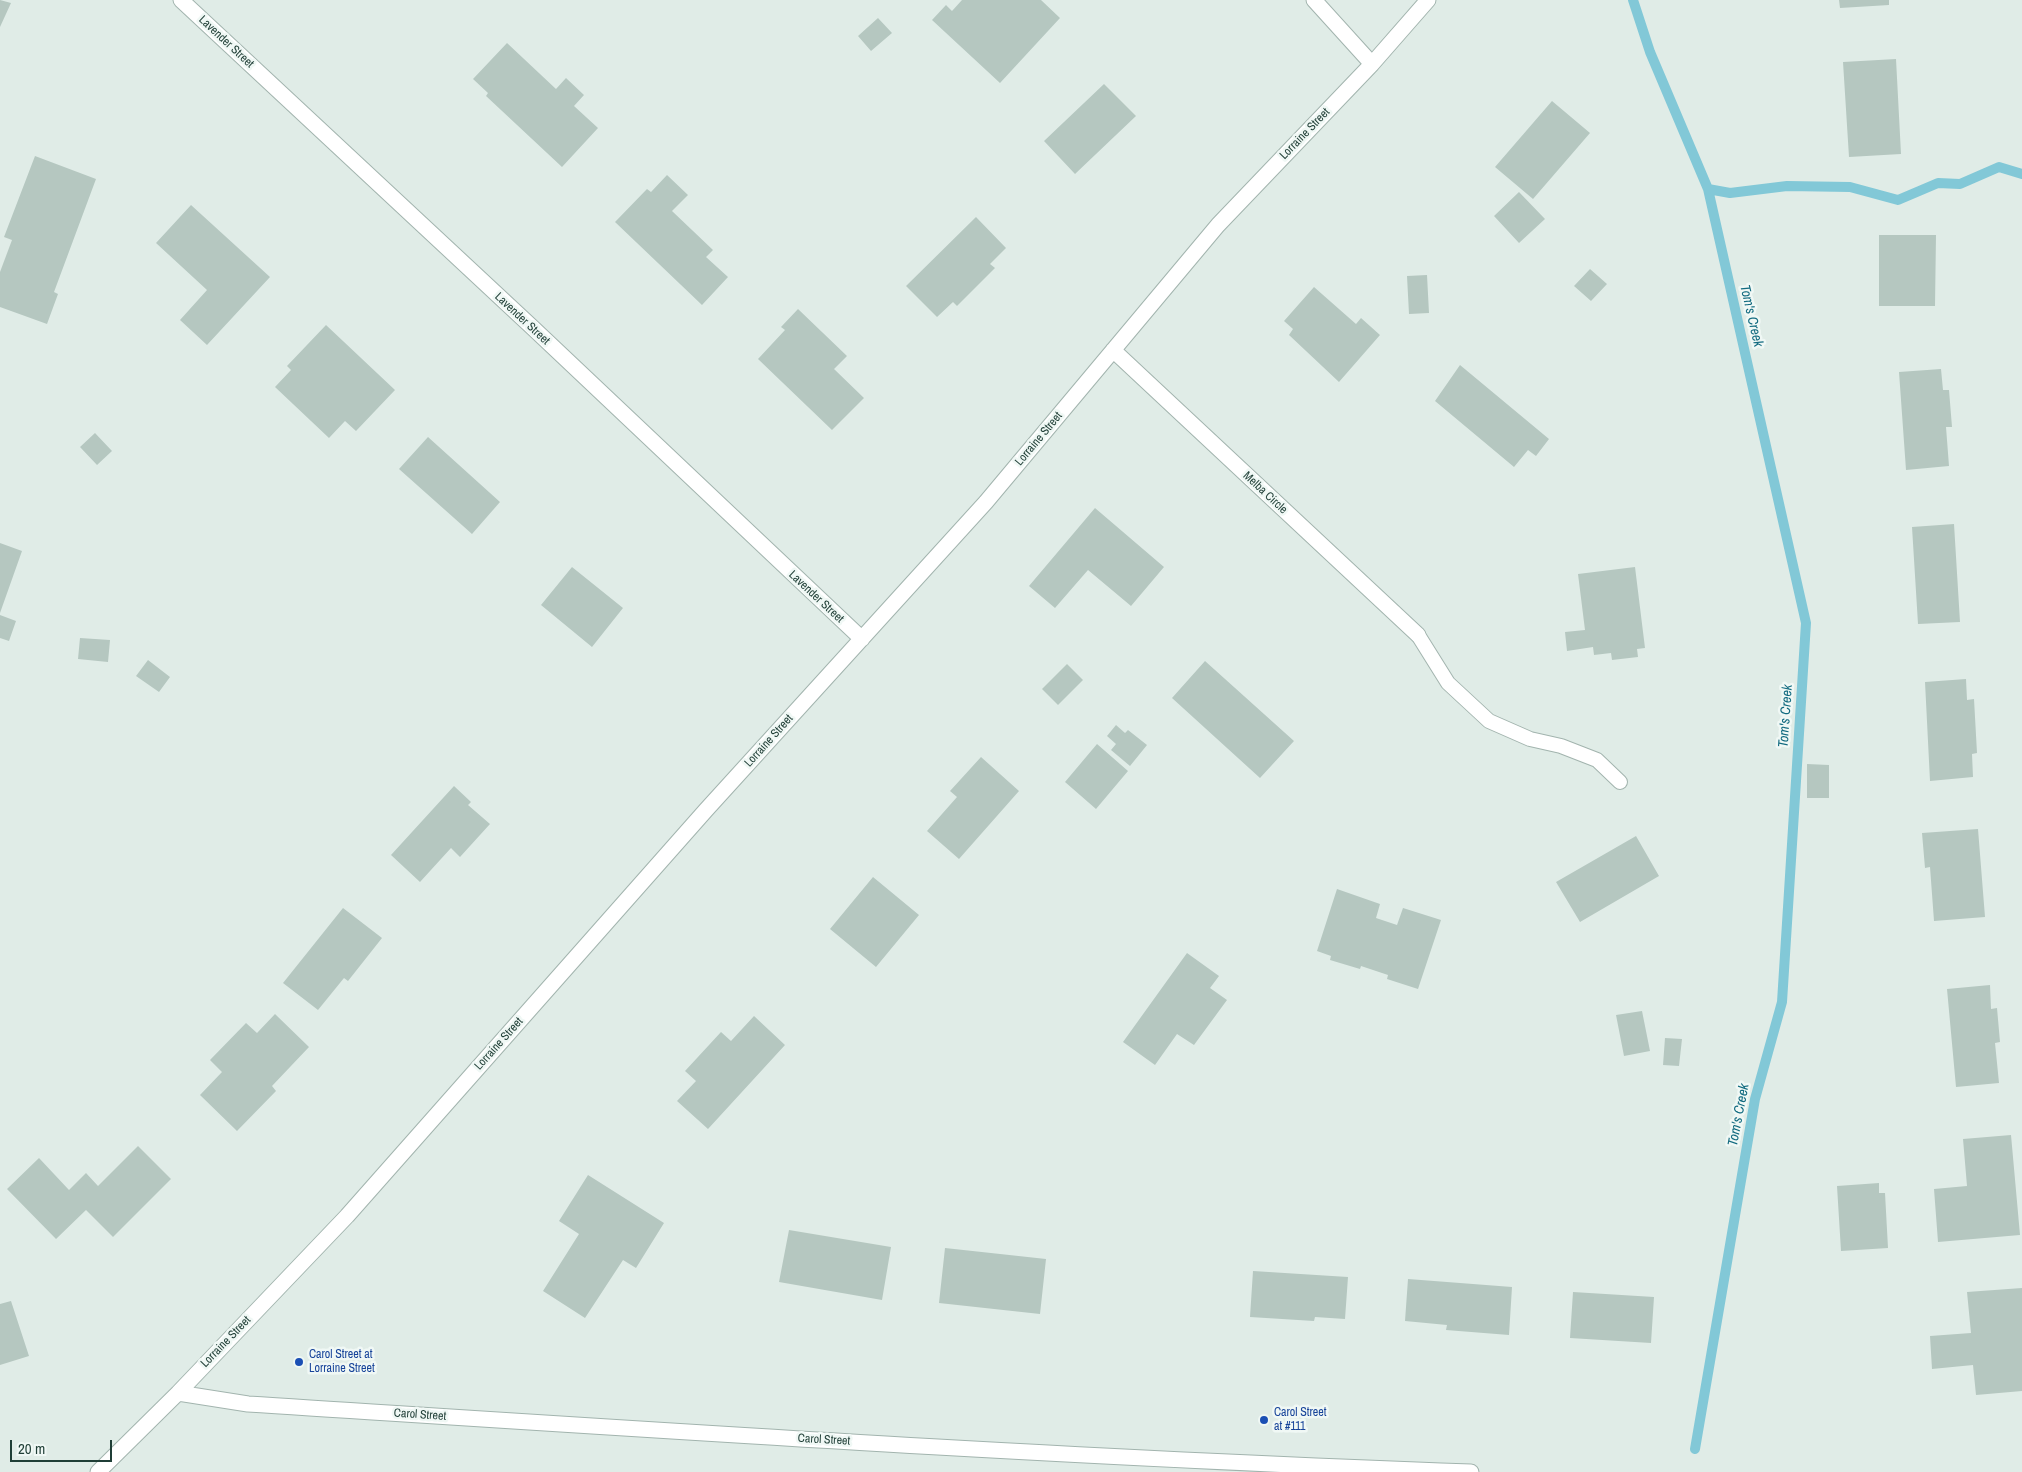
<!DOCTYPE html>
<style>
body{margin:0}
#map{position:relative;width:2022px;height:1472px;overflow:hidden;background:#e0ece7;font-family:"Archivo Narrow",sans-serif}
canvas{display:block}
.scale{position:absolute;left:10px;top:1440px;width:102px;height:22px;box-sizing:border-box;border:2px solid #1f3e36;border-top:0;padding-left:6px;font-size:15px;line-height:18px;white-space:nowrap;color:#1f3e36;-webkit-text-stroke:4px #f0f8f5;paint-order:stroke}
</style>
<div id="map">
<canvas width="2022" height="1472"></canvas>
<div class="scale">20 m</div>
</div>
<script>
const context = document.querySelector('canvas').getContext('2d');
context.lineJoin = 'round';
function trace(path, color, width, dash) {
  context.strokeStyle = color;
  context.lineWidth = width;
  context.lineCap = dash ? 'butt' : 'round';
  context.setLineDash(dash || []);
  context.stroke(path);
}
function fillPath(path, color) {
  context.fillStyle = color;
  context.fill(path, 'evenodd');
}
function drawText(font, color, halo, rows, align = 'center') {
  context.font = font + ' "Archivo Narrow",sans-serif';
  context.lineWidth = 5;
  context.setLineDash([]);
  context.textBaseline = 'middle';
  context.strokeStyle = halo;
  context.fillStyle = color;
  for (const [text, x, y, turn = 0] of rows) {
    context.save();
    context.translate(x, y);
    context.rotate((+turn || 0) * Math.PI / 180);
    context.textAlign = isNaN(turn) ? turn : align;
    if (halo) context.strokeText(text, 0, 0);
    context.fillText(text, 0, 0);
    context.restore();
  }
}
trace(new Path2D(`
 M1633,0l17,52 58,137 98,434 -24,379 -27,97 -60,350
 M1708,189l22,4 57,-7 63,1 48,13 40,-17 22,1 39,-17 23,7`), '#82c8d7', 10);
fillPath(new Path2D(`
 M0,0l11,3 -11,24z
 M962,0h79l19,18 -60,65 -68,-63 14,-15 6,6z
 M1839,0h50v5l-49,3z
 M878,18l14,15 -21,18 -13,-15z
 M507,43l49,46 10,-11 18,17 -10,11 24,22 -36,39 -76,-71 2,-3 -15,-14z
 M1896,59l5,95 -52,3 -6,-95z
 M1104,84l32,32 -61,58 -31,-33z
 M1552,101l38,32 -57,66 -38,-32z
 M35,156l61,23 -42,113 4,2 -11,30 -47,-17v-35l12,-32 -8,-3z
 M667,175l21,20 -16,16 41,39 -7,7 22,20 -26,28 -87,-83 32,-33 4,3z
 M1519,192l26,27 -26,24 -25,-27z
 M191,205l79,72 -63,68 -27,-25 27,-30 -51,-47z
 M976,217l30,31 -16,16 5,4 -38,38 -4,-4 -16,15 -31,-31z
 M1879,235h57l-1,71h-56z
 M1590,269l17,15 -16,17 -17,-15z
 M1427,275l2,38 -20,1 -2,-38z
 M1314,287l42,37 5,-6 19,17 -41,47 -50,-47 4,-6 -9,-8z
 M798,309l49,47 -13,13 30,29 -32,32 -74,-71 27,-29 -4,-3z
 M326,325l69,65 -39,41 -11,-10 -16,17 -54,-51 16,-17 -4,-4z
 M1460,365l89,74 -13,17 -8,-6 -14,17 -79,-66z
 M1941,369l2,21h6l3,37h-6l3,39 -43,4 -7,-98z
 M95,433l17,18 -15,14 -17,-18z
 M428,437l72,65 -28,32 -73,-65z
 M1095,508l69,59 -33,39 -43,-36 -33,38 -26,-22z
 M1954,524l6,98 -42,2 -6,-97z
 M0,543l22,8 -22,62z
 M572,567l51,41 -31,39 -51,-42z
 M1635,567l10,81 -8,1 1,8 -26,3 -1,-7 -17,2 -1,-8 -26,4 -2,-19 20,-2 -7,-56z
 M0,615l16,6 -7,20 -9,-3z
 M80,638l30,2 -2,22 -30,-3z
 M148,660l22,17 -11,15 -23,-16z
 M1205,661l89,80 -34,37 -88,-80z
 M1067,664l16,16 -25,25 -16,-16z
 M1966,679l1,21 7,-1 3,54 -5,1 1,23 -43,4 -5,-99z
 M1116,725l9,8 3,-3 19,15 -17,21 -19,-16 5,-6 -9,-8z
 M1097,744l31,27 -32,38 -31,-27z
 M981,757l38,34 -60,68 -32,-28 30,-34 -7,-6z
 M1807,764l22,1v33h-22z
 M454,786l17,16 -3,3 22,19 -30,33 -9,-9 -31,34 -29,-27z
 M1978,829l7,88 -51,4 -4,-54 -5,1 -3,-35z
 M1636,836l23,40 -79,46 -24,-40z
 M873,877l46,38 -43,52 -46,-38z
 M1337,889l43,15 -4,14 21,7 6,-17 38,12 -23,69 -31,-10 1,-4 -27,-9 -1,3 -30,-9 1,-4 -14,-5z
 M343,908l39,30 -34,43 -4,-3 -26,32 -35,-27z
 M1187,953l32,23 -9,12 17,12 -33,45 -17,-11 -22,31 -32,-23z
 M1990,985l1,24 6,-1 3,34 -5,1 4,40 -43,4 -9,-98z
 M1642,1011l8,40 -26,5 -8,-41z
 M275,1014l34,33 -37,39 4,5 -39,40 -37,-36 22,-23 -12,-12 36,-37 11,10z
 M754,1016l31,29 -77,84 -31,-28 19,-20 -11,-10 36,-39 10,9z
 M1665,1038l17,1 -3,27 -16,-1z
 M2011,1135l9,100 -82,7 -4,-53 33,-3 -4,-47z
 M138,1146l33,33 -58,58 -27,-27 -30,29 -49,-50 32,-31 30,32 17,-17 12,13z
 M588,1175l76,48 -28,45 -13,-8 -38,58 -42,-27 36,-57 -20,-13z
 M1879,1183v10h6l3,55 -47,3 -4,-65z
 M789,1230l102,17 -9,53 -103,-18z
 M945,1248l101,11 -6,55 -101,-11z
 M1253,1271l95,6 -3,42 -30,-2 -1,4 -64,-4z
 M1408,1279l104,8 -3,48 -63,-5 1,-5 -42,-4z
 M2022,1288v103l-46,4 -3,-30 -41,4 -2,-33 41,-3 -4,-41z
 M1573,1292l81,5 -3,46 -81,-5z
 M11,1301l18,55 -29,9v-61z`), '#b5c7c0');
const service = new Path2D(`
 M1418,635l30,48 41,38 41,18 31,7 36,14 23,22`);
const minor = new Path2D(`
 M181,0l352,328 329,311
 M1314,0l58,64
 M1113,350l305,285
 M178,1393l70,11c407,26 815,54 1223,68
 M98,1472l80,-79 169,-177 359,-406 280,-308 232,-277 154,-161 56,-64`);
trace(service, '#a2b4ae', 16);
trace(minor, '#a2b4ae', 17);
trace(service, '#fff', 14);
trace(minor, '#fff', 15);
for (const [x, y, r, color] of [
 [299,1362,5,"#1a4fb4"],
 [1264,1420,5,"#1a4fb4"]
]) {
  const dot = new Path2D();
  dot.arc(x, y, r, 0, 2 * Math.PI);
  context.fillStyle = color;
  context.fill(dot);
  trace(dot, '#f0f8f5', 2);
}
drawText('12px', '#1f3e36', '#f0f8f5', [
 ["Lavender Street",226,42,43],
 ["Lorraine Street",1305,134,-46],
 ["Lavender Street",522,319,43],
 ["Lorraine Street",1039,439,-50],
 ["Melba Circle",1265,493,43],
 ["Lavender Street",816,597,43],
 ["Lorraine Street",769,741,-48],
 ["Lorraine Street",499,1044,-48],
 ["Lorraine Street",226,1342,-46],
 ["Carol Street",420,1415,4],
 ["Carol Street",824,1440,3]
]);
drawText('12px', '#164399', '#f0f8f5', [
 ["Carol Street at",309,1355],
 ["Lorraine Street",309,1369],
 ["Carol Street",1274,1413],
 ["at #111",1274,1427]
], 'left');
drawText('italic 14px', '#136b80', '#f0f8f5', [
 ["Tom's Creek",1751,316,77],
 ["Tom's Creek",1786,716,-86],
 ["Tom's Creek",1739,1115,-79]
]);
</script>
